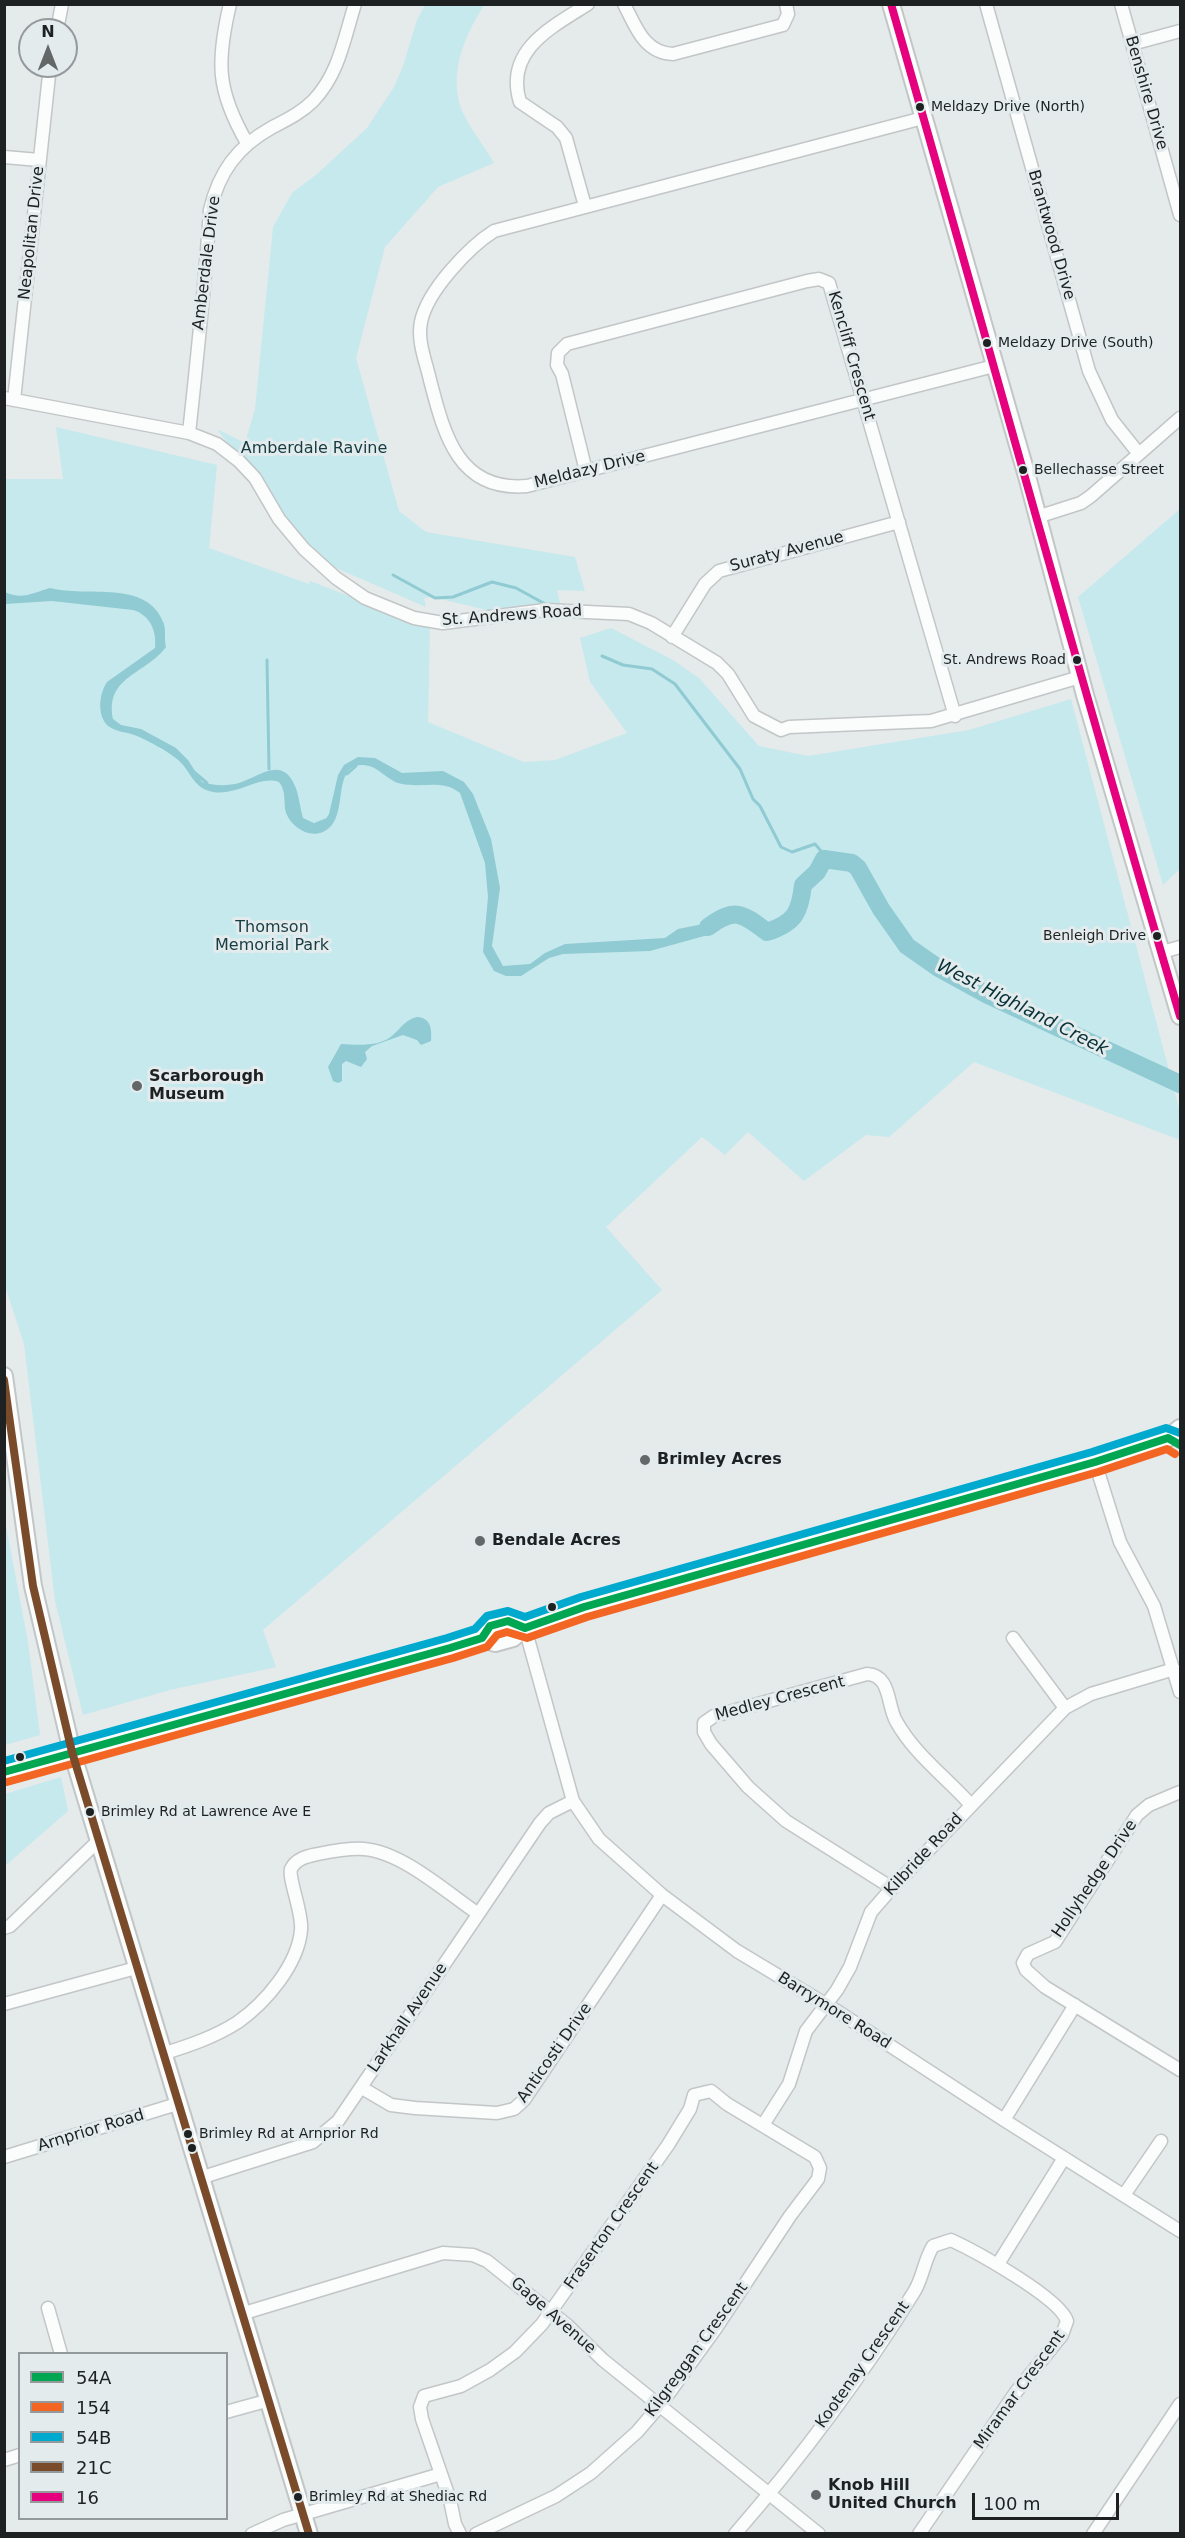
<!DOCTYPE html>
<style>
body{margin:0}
#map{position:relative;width:1185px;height:2538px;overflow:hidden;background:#e5eaeb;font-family:"DejaVu Sans",sans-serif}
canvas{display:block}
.frame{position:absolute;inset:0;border:6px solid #1e2121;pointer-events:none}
.legend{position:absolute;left:18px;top:2352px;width:210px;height:168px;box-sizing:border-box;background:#e3ebed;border:2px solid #949a9b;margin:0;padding:8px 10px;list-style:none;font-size:18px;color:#1e2121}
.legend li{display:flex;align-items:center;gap:12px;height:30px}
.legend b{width:30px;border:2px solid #949a9b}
.north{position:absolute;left:18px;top:18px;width:60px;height:60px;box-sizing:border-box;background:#e3ebed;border:2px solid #949a9b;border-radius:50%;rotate:0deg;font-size:16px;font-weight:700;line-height:24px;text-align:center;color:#1e2121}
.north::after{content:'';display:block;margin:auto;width:21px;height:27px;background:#646768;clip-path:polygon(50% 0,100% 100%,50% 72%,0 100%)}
.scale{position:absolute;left:972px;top:2493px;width:147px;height:27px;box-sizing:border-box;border:3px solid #1e2121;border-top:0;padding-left:8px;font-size:18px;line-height:21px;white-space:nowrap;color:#1e2121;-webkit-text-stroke:4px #e3ebed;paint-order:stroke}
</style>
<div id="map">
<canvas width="1185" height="2538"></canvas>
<div class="frame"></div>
<ul class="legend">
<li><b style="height:8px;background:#00a651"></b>54A</li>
<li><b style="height:8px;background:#f26522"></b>154</li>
<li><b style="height:8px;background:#00a9ce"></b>54B</li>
<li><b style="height:8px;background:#7a4b2a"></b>21C</li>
<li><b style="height:8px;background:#e5007d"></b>16</li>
</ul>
<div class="north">N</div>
<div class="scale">100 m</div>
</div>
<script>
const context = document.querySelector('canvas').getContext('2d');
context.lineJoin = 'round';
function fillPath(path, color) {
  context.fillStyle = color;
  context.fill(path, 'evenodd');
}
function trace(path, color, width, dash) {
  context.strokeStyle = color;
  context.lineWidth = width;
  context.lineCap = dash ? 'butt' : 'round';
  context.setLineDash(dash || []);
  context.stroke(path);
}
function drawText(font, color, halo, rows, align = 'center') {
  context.font = font + ' "DejaVu Sans",sans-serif';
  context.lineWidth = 6;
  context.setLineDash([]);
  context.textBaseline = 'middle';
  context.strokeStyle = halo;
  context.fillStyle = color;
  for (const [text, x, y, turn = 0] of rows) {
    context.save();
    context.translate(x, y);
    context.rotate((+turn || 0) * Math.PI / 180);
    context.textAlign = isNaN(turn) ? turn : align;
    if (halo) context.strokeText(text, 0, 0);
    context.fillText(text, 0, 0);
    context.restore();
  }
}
fillPath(new Path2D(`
 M425,5h59c-18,29 -33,61 -25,97 4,17 26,45 35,61l-56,24 -53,60 -29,111 43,153 27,21 149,25 10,34 -28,-1 3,13 -69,8 -59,-14 -8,1 2,9 -113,-49 -96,-129 28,14 10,-34 18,-182 19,-34 25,-19 50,-46 27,-41 9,-21 14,-46z
 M56,427l161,38 -8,83 100,36 1,-3 120,46 -2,95 96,40 31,-2 72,-27 -37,-51 -10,-44 31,-10 62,32 26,18 60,68 49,10 161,-26 102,-31 109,413v28l-206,-78 -85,75 -23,-2 -62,46 -56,-49 -23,23 -23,-18 -96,90 56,63 -399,340 13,37 -106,23 -87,25 -28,-114 -31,-257 -19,-58v-807h58z
 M1180,509v360l-17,16 -85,-288z
 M6,1526l22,116 12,93 -35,10z
 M61,1777l7,34 -63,55v-72z`), '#c6e9ee');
fillPath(new Path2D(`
 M50,588c36,10 98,-10 114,36 2,7 0,15 2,23 -21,28 -61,29 -53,72l8,6 20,4 35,19 12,12 14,22c11,4 26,4 37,1 20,-6 43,-28 56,3 4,9 5,22 8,32l13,6 8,-2 5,-8 9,-39 6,-10 14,-8 17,1 27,15 41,-2 21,11 9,12 18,45 9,49 -8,58 11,20 27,-2 15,-11 20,-9 100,-6 13,-9 30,-6v12l-58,16 -87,3 -14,4 -28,18h-15l-12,-5 -11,-19 5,-55 -3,-34 -25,-70c-17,-14 -37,-5 -58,-9 -16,-3 -24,-20 -41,-19 -31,2 -10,55 -38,67 -14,6 -31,-4 -37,-19 -3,-10 1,-21 -7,-31 -20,-7 -41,14 -66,10 -21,-4 -22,-22 -36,-33 -11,-9 -27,-17 -40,-23 -9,-4 -23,-4 -30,-11 -10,-11 -8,-31 0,-43l48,-34c2,-17 -5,-33 -22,-38l-81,-9 -47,3v-12c17,8 28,1 45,-4z
 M417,1017c14,1 15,12 14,24l-10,4 -4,-5 -14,-5 -31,11 -7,6 2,7 -6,8 -15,-6 -4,3v17l-4,2 -5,-2 -5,-14 13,-23c17,1 39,3 52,-9 9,-8 12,-15 24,-18z`), '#90cad2');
trace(new Path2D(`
 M393,575l42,23 18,-1 39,-15 24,6 31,17
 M602,656l21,9 29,4 23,15 65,85 13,30 7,7 21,41 11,5 23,-8 12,14
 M267,660l2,109
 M194,772l13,11
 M347,774l9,-8
 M316,824l10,-4`), '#90cad2', 3);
trace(new Path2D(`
 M708,927c27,-20 34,-14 59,5 28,-9 33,-20 36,-47l14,-13 7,-13 28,4 6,5 23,41 26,37 30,21 51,28 192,89`), '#90cad2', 18);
const minor = new Path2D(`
 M230,4c-14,59 -13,87 17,139
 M624,4c12,23 20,49 49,50l110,-29 5,-11 -2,-10
 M986,4l103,367 23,49 27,34
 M1121,4l59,211
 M57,30l5,-26
 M1132,44l48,-13
 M923,118l-429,113c-25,16 -67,60 -73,91 -4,19 5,40 9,58 14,54 28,112 97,106l467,-120
 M4,157l35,3
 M585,206l-19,-68 -9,-11 -37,-25c-16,-52 32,-75 68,-98
 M4,398l185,35 28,11 22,17 16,17 24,41 25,30 32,29 29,20 49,20 29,5 102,-13 84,4 22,9 66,40 11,11 26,42 27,14 8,-3 142,-6 149,-44
 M14,400l36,-334
 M189,433c8,-73 16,-149 21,-223 9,-38 27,-63 61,-82 15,-8 30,-15 42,-27 26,-27 31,-62 42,-97
 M586,471l-24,-97 -5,-9 1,-12 9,-9 240,-63 12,-2 10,4 126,433
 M1037,517l44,-14 10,-7 89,-78
 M672,637l33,-53 14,-13 180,-49
 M1162,952l18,-5
 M1095,1462l25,80 34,64 26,86
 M525,1628l48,173 26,38 63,56 75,56 103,62 164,107 176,111
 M1013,1638l52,70
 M1180,1792l-31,13 -12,10 -82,127 -27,12 -5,9 3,7 19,17 135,83
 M892,1888l-106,-67 -38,-34 -37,-43 -7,-12v-9l10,-7 153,-42c24,1 20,31 29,47 18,33 51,57 75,84
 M4,1928l6,-2 87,-84
 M4,2004l132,-36
 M162,2054c26,-8 53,-17 76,-32 27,-19 60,-57 63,-92 2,-16 -13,-52 -10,-61 5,-11 18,-13 27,-15 15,-3 31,-6 46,-5 38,3 82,43 113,64
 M362,2088l29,17 24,3 82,5 17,-4 10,-9 138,-205
 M1004,2120l71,-115
 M763,2125l26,-41 17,-53 31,-41 13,-23 21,-55 21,-24 173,-180 26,-14 83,-25
 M4,2157l173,-53
 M200,2178l113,-36 25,-21 202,-298 9,-10 24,-12
 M1124,2195l37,-54
 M998,2264l66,-106
 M48,2308l13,46
 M241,2314l202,-61 30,2 14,6 80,64 36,35 216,174
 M226,2412l40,-11
 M4,2460l16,-5
 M252,2534l31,-14 158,-46
 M460,2534l-5,-10 -5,-24 -28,-81 -2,-12 4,-11 37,-10 29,-16 25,-18 27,-28 126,-179 22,-36 4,-14 17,-4 16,13 88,53 5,11 -2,11 -28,37 -74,112 -55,76 -24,28 -46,41 -35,23 -80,38
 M735,2534c65,-75 127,-158 179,-242 9,-14 10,-32 19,-46l18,-6c24,11 109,58 116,81l-5,14 -46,57 -97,142
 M1093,2534l87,-130`);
const major = new Path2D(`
 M891,4l137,476 57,215 95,321
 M4,1376l29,210 39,166 237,782
 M482,1638l8,-12 18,-5 17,7
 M4,1772l478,-134 13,5 18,-5 12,-10 59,-21 511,-145 73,-24 12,-10`);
trace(minor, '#c2c6c6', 15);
trace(major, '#c2c6c6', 20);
trace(minor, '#fbfcfc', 12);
trace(major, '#fbfcfc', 16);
trace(new Path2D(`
 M4,1772l446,-124 32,-10 8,-12 18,-5 17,7 59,-21 511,-145 73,-24 12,7`), '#00a651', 8);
trace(new Path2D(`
 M7,1782l446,-124 34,-11 10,-12 10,-3 20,6 60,-21 511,-145 69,-23 8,5`), '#f26522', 8);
trace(new Path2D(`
 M4,1761l443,-123 28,-9 12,-13 21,-5 17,6 56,-20 511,-145 74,-24 14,5`), '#00a9ce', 8);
trace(new Path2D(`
 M4,1380l29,206 39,166 237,782`), '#7a4b2a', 8);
trace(new Path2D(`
 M891,4c97,338 189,676 289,1012`), '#e5007d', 8);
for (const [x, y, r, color] of [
 [920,107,5,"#1e2121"],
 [987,343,5,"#1e2121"],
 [1023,470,5,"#1e2121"],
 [1077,660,5,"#1e2121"],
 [1157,936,5,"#1e2121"],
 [137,1086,6,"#646768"],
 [645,1460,6,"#646768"],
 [480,1541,6,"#646768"],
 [552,1607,5,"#1e2121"],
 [20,1757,5,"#1e2121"],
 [90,1812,5,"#1e2121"],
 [188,2134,5,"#1e2121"],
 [192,2148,5,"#1e2121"],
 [816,2495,6,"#646768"],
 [298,2497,5,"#1e2121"]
]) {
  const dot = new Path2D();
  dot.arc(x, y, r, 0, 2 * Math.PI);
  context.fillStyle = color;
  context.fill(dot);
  trace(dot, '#e3ebed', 2);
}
drawText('14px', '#1e2121', '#e3ebed', [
 ["Meldazy Drive (North)",931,107],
 ["Meldazy Drive (South)",998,343],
 ["Bellechasse Street",1034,470],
 ["St. Andrews Road",1066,660,"right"],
 ["Benleigh Drive",1146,936,"right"],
 ["Brimley Rd at Lawrence Ave E",101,1812],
 ["Brimley Rd at Arnprior Rd",199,2134],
 ["Brimley Rd at Shediac Rd",309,2497]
], 'left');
drawText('16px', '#1e2121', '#e3ebed', [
 ["Benshire Drive",1146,93,74],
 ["Neapolitan Drive",32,233,-84],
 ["Brantwood Drive",1051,235,74],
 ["Amberdale Drive",207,263,-83],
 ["Kencliff Crescent",851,356,74],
 ["Meldazy Drive",590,470,-14],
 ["Suraty Avenue",787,552,-15],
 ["St. Andrews Road",512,616,-4],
 ["Medley Crescent",780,1699,-15],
 ["Kilbride Road",924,1855,-47],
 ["Hollyhedge Drive",1095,1879,-56],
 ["Barrymore Road",834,2011,32],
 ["Larkhall Avenue",408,2018,-56],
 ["Anticosti Drive",555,2053,-55],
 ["Arnprior Road",91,2131,-17],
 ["Fraserton Crescent",612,2226,-55],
 ["Gage Avenue",553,2316,41],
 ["Kilgreggan Crescent",697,2350,-54],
 ["Kootenay Crescent",863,2365,-55],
 ["Miramar Crescent",1020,2390,-54]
]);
drawText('16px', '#153c41', '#e3ebed', [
 ["Amberdale Ravine",314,449],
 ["Thomson",272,928],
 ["Memorial Park",272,946]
]);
drawText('bold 16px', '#1e2121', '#e3ebed', [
 ["Scarborough",149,1077],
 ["Museum",149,1095],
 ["Brimley Acres",657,1460],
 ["Bendale Acres",492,1541],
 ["Knob Hill",828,2486],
 ["United Church",828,2504]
], 'left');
drawText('italic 18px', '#073136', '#e3ebed', [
 ["West Highland Creek",1022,1008,27]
]);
</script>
